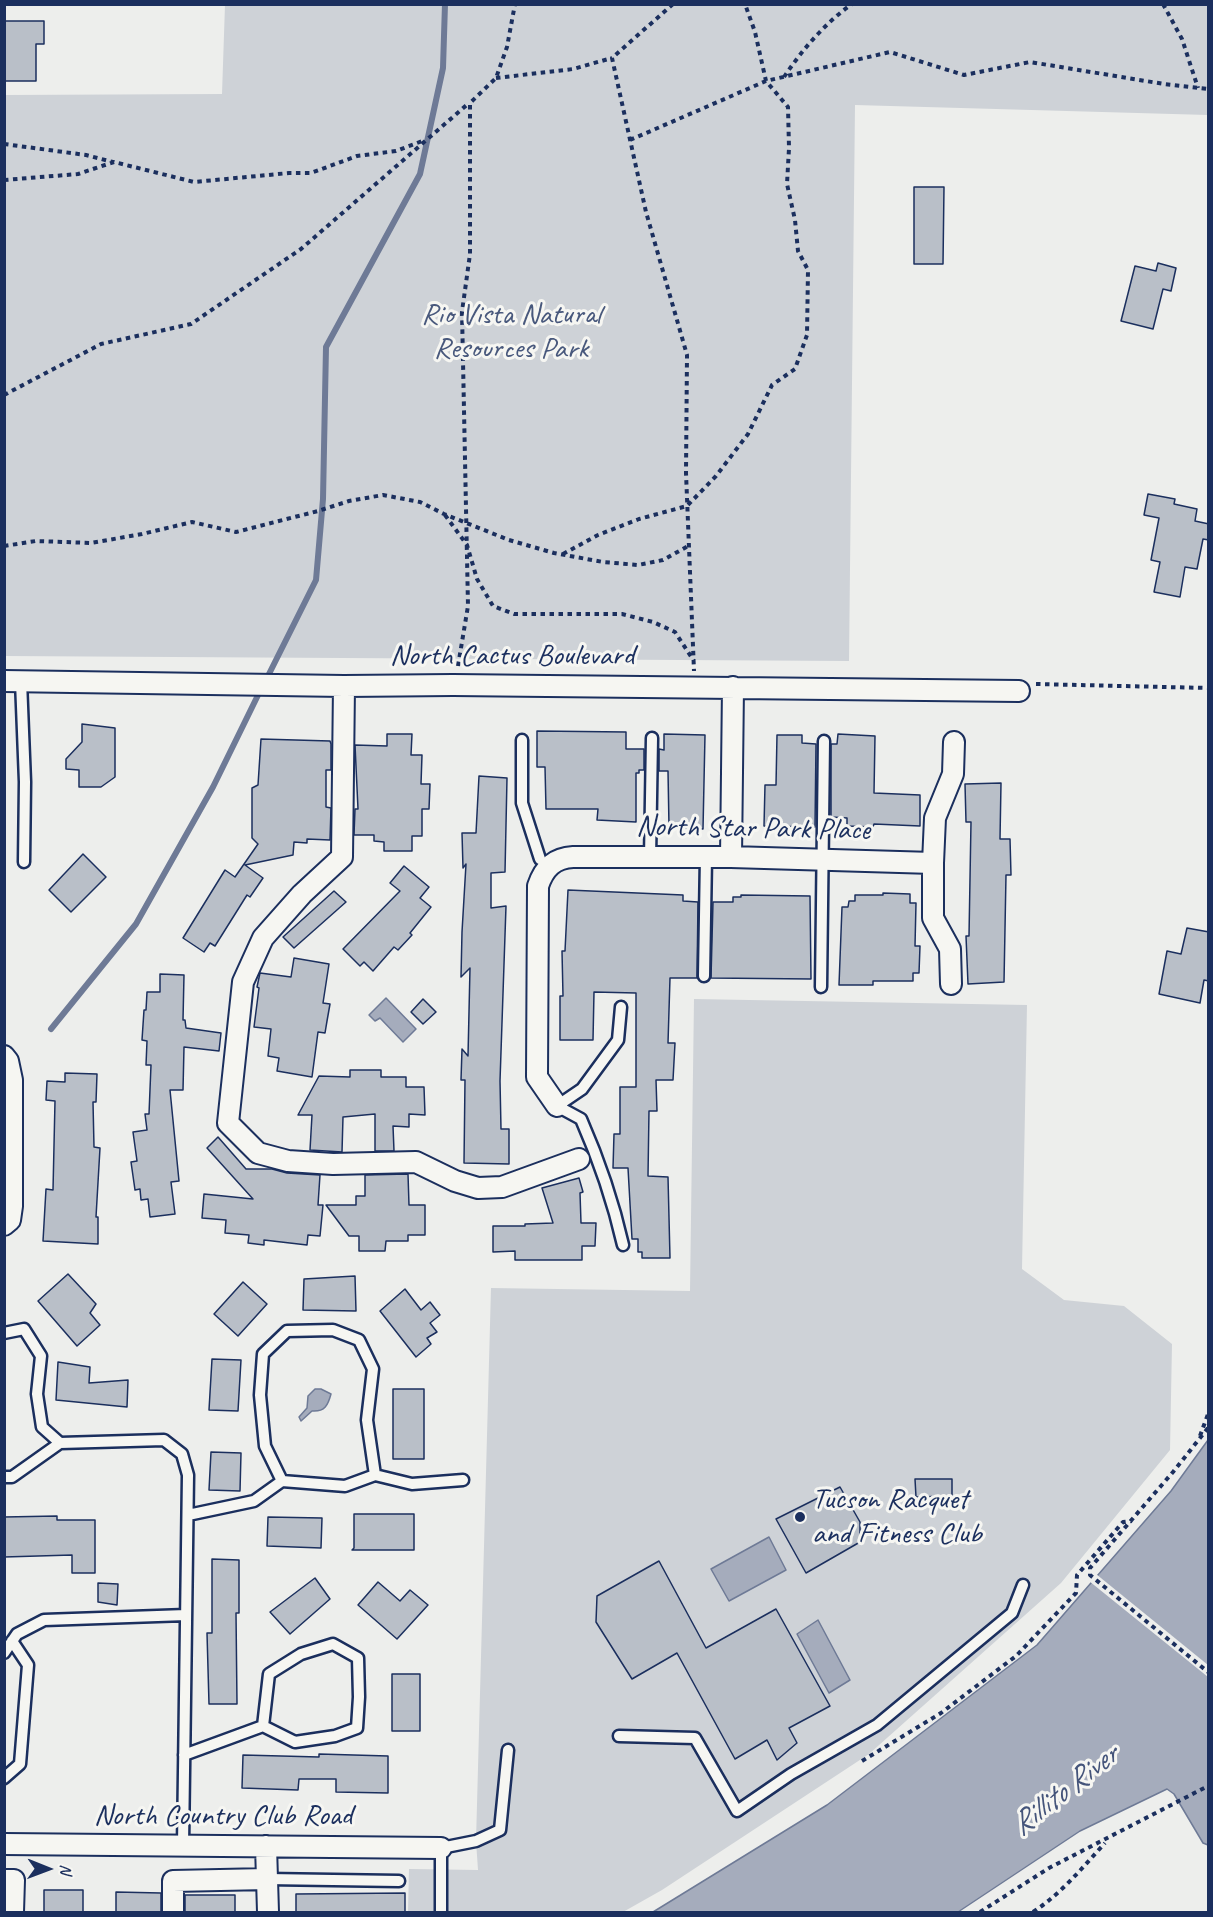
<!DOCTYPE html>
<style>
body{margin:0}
#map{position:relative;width:1213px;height:1917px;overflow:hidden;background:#edeeec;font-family:Caveat,sans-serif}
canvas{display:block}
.frame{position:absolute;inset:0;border:6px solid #1b2f5e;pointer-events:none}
.north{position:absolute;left:18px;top:1839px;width:60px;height:60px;-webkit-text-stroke:4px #f6f6f2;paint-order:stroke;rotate:91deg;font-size:16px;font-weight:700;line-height:24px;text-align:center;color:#1b2f5e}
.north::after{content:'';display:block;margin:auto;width:21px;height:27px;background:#1b2f5e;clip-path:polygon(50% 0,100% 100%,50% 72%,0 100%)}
</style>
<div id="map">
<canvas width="1213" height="1917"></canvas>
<div class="frame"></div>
<div class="north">N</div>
</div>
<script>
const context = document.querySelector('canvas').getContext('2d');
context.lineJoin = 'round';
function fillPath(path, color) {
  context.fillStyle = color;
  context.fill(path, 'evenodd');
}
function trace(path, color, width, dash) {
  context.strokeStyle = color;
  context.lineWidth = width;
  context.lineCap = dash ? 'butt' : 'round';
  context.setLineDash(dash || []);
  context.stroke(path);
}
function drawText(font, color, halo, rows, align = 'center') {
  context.font = font + ' Caveat,sans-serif';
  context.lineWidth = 6;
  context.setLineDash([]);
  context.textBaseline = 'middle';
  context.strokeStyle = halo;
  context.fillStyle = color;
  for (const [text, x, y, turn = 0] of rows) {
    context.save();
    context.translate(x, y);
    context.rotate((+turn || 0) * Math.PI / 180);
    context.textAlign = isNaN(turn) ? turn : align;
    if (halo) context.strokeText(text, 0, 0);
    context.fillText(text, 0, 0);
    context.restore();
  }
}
fillPath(new Path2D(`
 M225,5h983v110l-353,-10 -6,556 -844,-5v-561l217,-1z
 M694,999l333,6 -5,264 42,31 60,6 48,38 -2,106 -109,133 -192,171 -207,136 -39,22h-215l1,-43 69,1 -2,-29 15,-553 199,3z`), '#ced2d7');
const water = new Path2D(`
 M386,998l30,31 -13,13 -23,-24 -5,3 -6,-6z
 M315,1389h6l10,5c-3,11 -6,18 -19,17l-11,10 -2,-4 8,-9 1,-12z
 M1208,1440v405l-5,-2 -29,-49 -7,-5 -87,42 -122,81h-305l174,-107 210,-160 134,-154z
 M769,1537l17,33 -57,31 -18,-32z
 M818,1620l32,60 -21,13 -32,-59z`);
fillPath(water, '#a5acbc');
trace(water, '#6e7a96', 1.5);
fillPath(new Path2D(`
 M1096,1574l112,91v12l-119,-96z`), '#edeeec');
trace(new Path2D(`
 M266,680l50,-100 7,-81 3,-152 94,-173 23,-106 2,-64
 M51,1029l85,-105 77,-137 48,-98`), '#6e7a96', 6);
const building = new Path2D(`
 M4,21h40v23h-8v37h-32z
 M914,187h30l-1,77h-29z
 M1158,263l18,5 -5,23 -8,-2 -10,40 -32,-8 14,-55 21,5z
 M1148,494l27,5 -1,5 23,5 -2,12 14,3v16l-6,-1 -6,30 -12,-2 -5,30 -26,-5 6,-30 -9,-2 8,-42 -15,-3z
 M82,724l33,4v49l-14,10h-22v-17l-13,-1v-10l16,-17z
 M537,731l89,1v17h18v21h-5v3h-3v49l-39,-2 1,-11h-52l-1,-42h-8z
 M387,734h25l-1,21h11l-1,29h9l-1,25h-7v27h-10v15h-28v-9l-10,-1v-6h-20l1,-26h3l-3,-64 32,1z
 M664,734l41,1 -2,94 -34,-2 -1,-56h-9v-22l5,1z
 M838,734l37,2 -1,57 46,2v31l-46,-2 -1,3 -26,-1v-8l-16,-1v-73h6z
 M777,735h25v8l14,1 -1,83 -51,-1 1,-41h11z
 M261,739l69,2 1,3v26h-5v37l5,1 -1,32 -23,-1v4l-13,-1 -1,13 -48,10 18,13 -13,19 -3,-2 -32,51 -5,-3 -6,9 -21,-14 42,-68 10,7 23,-33 -6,-6v-50l6,-3z
 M479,776l28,2 -2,94 -14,1v35l15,-2 -6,175 1,48h8v35l-45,-1 1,-83h-4l1,-31 6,7 2,-88 -9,9 1,-45 4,-68 -3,4 -1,-35h14z
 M1001,783l-1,56h10l1,36h-5l-2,107 -36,2 -2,-48h3l2,-114h-5l-1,-38z
 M83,854l23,23 -35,35 -22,-22z
 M404,866l25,21 -9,11 11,9 -21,26 2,2 -14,15 -4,-3 -21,24 -9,-9 -4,4 -17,-17 57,-58 -10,-8z
 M568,890l115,5v6l15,1 -1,76h-27l-2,65h7l-2,37h-17l1,31h-8l-1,65 20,1 2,81h-28v-6h-4v-13h-6l-4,-71h-15l1,-34h6v-47h16v-94l-42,-1 -1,48h-33v-44h3l-1,-45h3z
 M334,891l12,11 -52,46 -11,-11z
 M883,893l27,1v9h6l-1,43h5l-1,27h-6v8h-40v4h-34l3,-78h6l1,-6h6v-6h28z
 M741,895l69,1 1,83 -100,-1 2,-76h20v-5h8z
 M1187,928l22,4v49l-5,-1 -4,23 -41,-9 8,-43 14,3z
 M294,958l35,6 -6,39 7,1 -3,17 -2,12 -7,-1 -6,45 -35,-6 2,-13 -11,-2 3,-27 -17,-2 5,-39 -2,-1 3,-14 31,4z
 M160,974l24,1 -1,45h2l1,8 35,5 -2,18 -35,-4 -1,43h-13l9,91 -8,1 4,32 -25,3 -2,-18 -7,1 -1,-11 -5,1 -4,-28 6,-1 -4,-29 14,-2 -2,-16h4l2,-49h-5l1,-24 -5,-1 2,-30h2l1,-18h13z
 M423,999l13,13 -13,12 -12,-12z
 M350,1070h31v7h25v10h18l1,28 -16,-1v13l-16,-1 1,25h-19v-37l-32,3 -1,35 -32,-2 2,-35h-14l21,-39 31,1z
 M65,1073l32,1 -1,28h-3l1,45 6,1 -4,69h2v27l-55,-3 3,-52 7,1 2,-89 -9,-1 1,-19 18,1z
 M218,1137l28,32h26l15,4 33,2 -2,30h5l-3,31 -12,-1 -1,10 -43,-5v5l-16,-2 1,-8 -24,-2 1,-13 -24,-2 2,-24 49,5 -46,-51z
 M408,1174l1,31h16v30h-17v6h-22l-1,10h-26v-15h-10l-23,-31h30v-9h9v-21z
 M579,1178l4,14 -3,1 1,30h15l-1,23h-13v14h-67v-9l-22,1v-26h32v-2l28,-1 -11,-35z
 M68,1274l28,30 -6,9 10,12 -23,21 -39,-45z
 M355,1276l1,35 -53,-1 1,-31z
 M243,1282l24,22 -29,32 -24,-22z
 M405,1289l16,21 9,-8 10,13 -10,8 7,9 -10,6 4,6 -15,13 -36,-46z
 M212,1359l29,1 -3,51 -29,-1z
 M58,1362l32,5 -1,16 39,-3 -1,27 -71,-7z
 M393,1389h31v70h-31z
 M211,1452l30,1 -1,38 -31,-1z
 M915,1479h37v17l-36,1z
 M840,1487l20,35v20l-54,31 -30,-54z
 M354,1514h60v36h-62l2,-2z
 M57,1516v4h38v53h-23v-18l-68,2v-40z
 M268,1517l54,1 -1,30 -54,-2z
 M212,1559l27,1v53h-3l1,91h-28l-2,-71h5z
 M659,1561l47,87 70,-39 54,97 -41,22 8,15 -20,17 -10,-20 -32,19 -58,-106 -45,26 -36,-57 1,-26z
 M315,1578l15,21 -40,35 -20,-22z
 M378,1582l22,19 10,-11 18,15 -31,34 -39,-34z
 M98,1583l20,1 -1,21 -19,-3z
 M392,1674h28v57h-28z
 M319,1754l69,2v37l-52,-1v-13h-37l-1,11 -56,-2 1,-33 76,2z
 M44,1890h39v22h-39z
 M116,1892l45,1v19h-45z
 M405,1893v19h-109v-18z
 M185,1895h50v17h-50z`);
fillPath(building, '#b9bfc8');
trace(building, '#1b2f5e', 1.5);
const lane = new Path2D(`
 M21,681l4,101 -1,80
 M522,740v63l18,56
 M650,858l2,-120
 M704,976l2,-119
 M821,987l3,-246
 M621,1007l-3,33 -36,49 -25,17 24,13c18,41 32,82 42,126
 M4,1333l20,-4 17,27 -4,38 5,33 18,16
 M375,1475l37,9 51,-4
 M4,1477h8l48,-34 104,-3 18,14 6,21 -5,370
 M188,1515l66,-14 28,-20 63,5 30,-11 -8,-55 6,-51 -14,-29 -26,-10 -46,1 -24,23 -3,41 5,51 17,35
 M4,1653l13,-19 27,-14 142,-5
 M619,1736l76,2 42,73 54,-37 86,-49 135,-112 11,-28
 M184,1755l79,-29 32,16 40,-6 22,-8 2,-31 -1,-39 -25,-14 -32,10 -32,20 -6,52
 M4,1778l16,-14 8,-99 -16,-24
 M267,1879l132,2
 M441,1912v-64l35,-7 24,-11 8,-80`);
const street = new Path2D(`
 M4,681l340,5 109,-1 566,6
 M344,686l-2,171 -40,37 -39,44 -20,44 -15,141 30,30 30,8 45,3 83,-2 39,19 23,7 24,-1 77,-28
 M731,857l2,-170
 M951,984l-1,-35 -17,-31v-55l2,-45 18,-44 1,-32
 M4,1056l4,5 4,19v126l-2,14 -6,5
 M557,1106l-20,-29 1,-191c6,-18 16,-28 35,-29h158l202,6
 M4,1844l437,4
 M266,1846l2,66
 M4,1880h10l-1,32
 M173,1912v-31l94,-2`);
trace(lane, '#1b2f5e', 15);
trace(street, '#1b2f5e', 24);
trace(new Path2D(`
 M673,4l-61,54 34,154 41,143 -1,118 8,198
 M1163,4l19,35 16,49
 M784,77c18,-27 41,-54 68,-73
 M496,78l77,-9 39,-11
 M630,140l136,-59 124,-29 74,23 66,-13 134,22 44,5
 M4,144l82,11 27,7
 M4,180l74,-6 36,-12 80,20 95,-9h22l46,-17 39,-5 29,-11
 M4,395l97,-51 90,-20 110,-75 168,-146
 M445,515l22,30 10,34 16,27 21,8h108l31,8 22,10 19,29
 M4,546l32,-5 55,2 51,-9 50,-12 44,10 82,-21 31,-10 34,-6 37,7 24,12 65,26 45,13 49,9 35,3 25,-5 27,-15
 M563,554l35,-19 41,-16 48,-13 29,-30 32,-42 24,-49 23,-16 12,-34 1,-65 -10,-19 -3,-31 -8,-36 2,-36 -1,-41 -22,-26 -11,-49 -10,-28
 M458,666l10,-60 -6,-294 8,-58v-151l26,-25 11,-31 8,-43
 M1036,684l172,4
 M1208,1428l-35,44 -83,96v7l118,97
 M1200,1436l8,-22
 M862,1761l79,-48 75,-57 60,-63 1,-18 46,-53 9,-1
 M980,1912l69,-44 159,-82
 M1033,1912c29,-19 49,-44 72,-69`), '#1b2f5e', 4, [4.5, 4.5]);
trace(lane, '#f6f6f2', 10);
trace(street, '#f6f6f2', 20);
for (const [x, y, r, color] of [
 [800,1517,6,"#1b2f5e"]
]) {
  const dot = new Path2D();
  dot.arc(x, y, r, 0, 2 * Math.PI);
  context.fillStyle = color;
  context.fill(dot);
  trace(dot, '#f6f6f2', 2);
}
drawText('30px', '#48587c', '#f6f6f2', [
 ["Rio Vista Natural",511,315],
 ["Resources Park",511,349]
]);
drawText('30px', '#1b2f5e', '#f6f6f2', [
 ["North Cactus Boulevard",512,656],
 ["North Star Park Place",753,829,1],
 ["North Country Club Road",223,1816]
]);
drawText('30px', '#1b2f5e', '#f6f6f2', [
 ["Tucson Racquet",812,1500],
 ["and Fitness Club",812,1534]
], 'left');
drawText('italic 32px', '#44547a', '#f6f6f2', [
 ["Rillito River",1065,1791,-38]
]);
</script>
